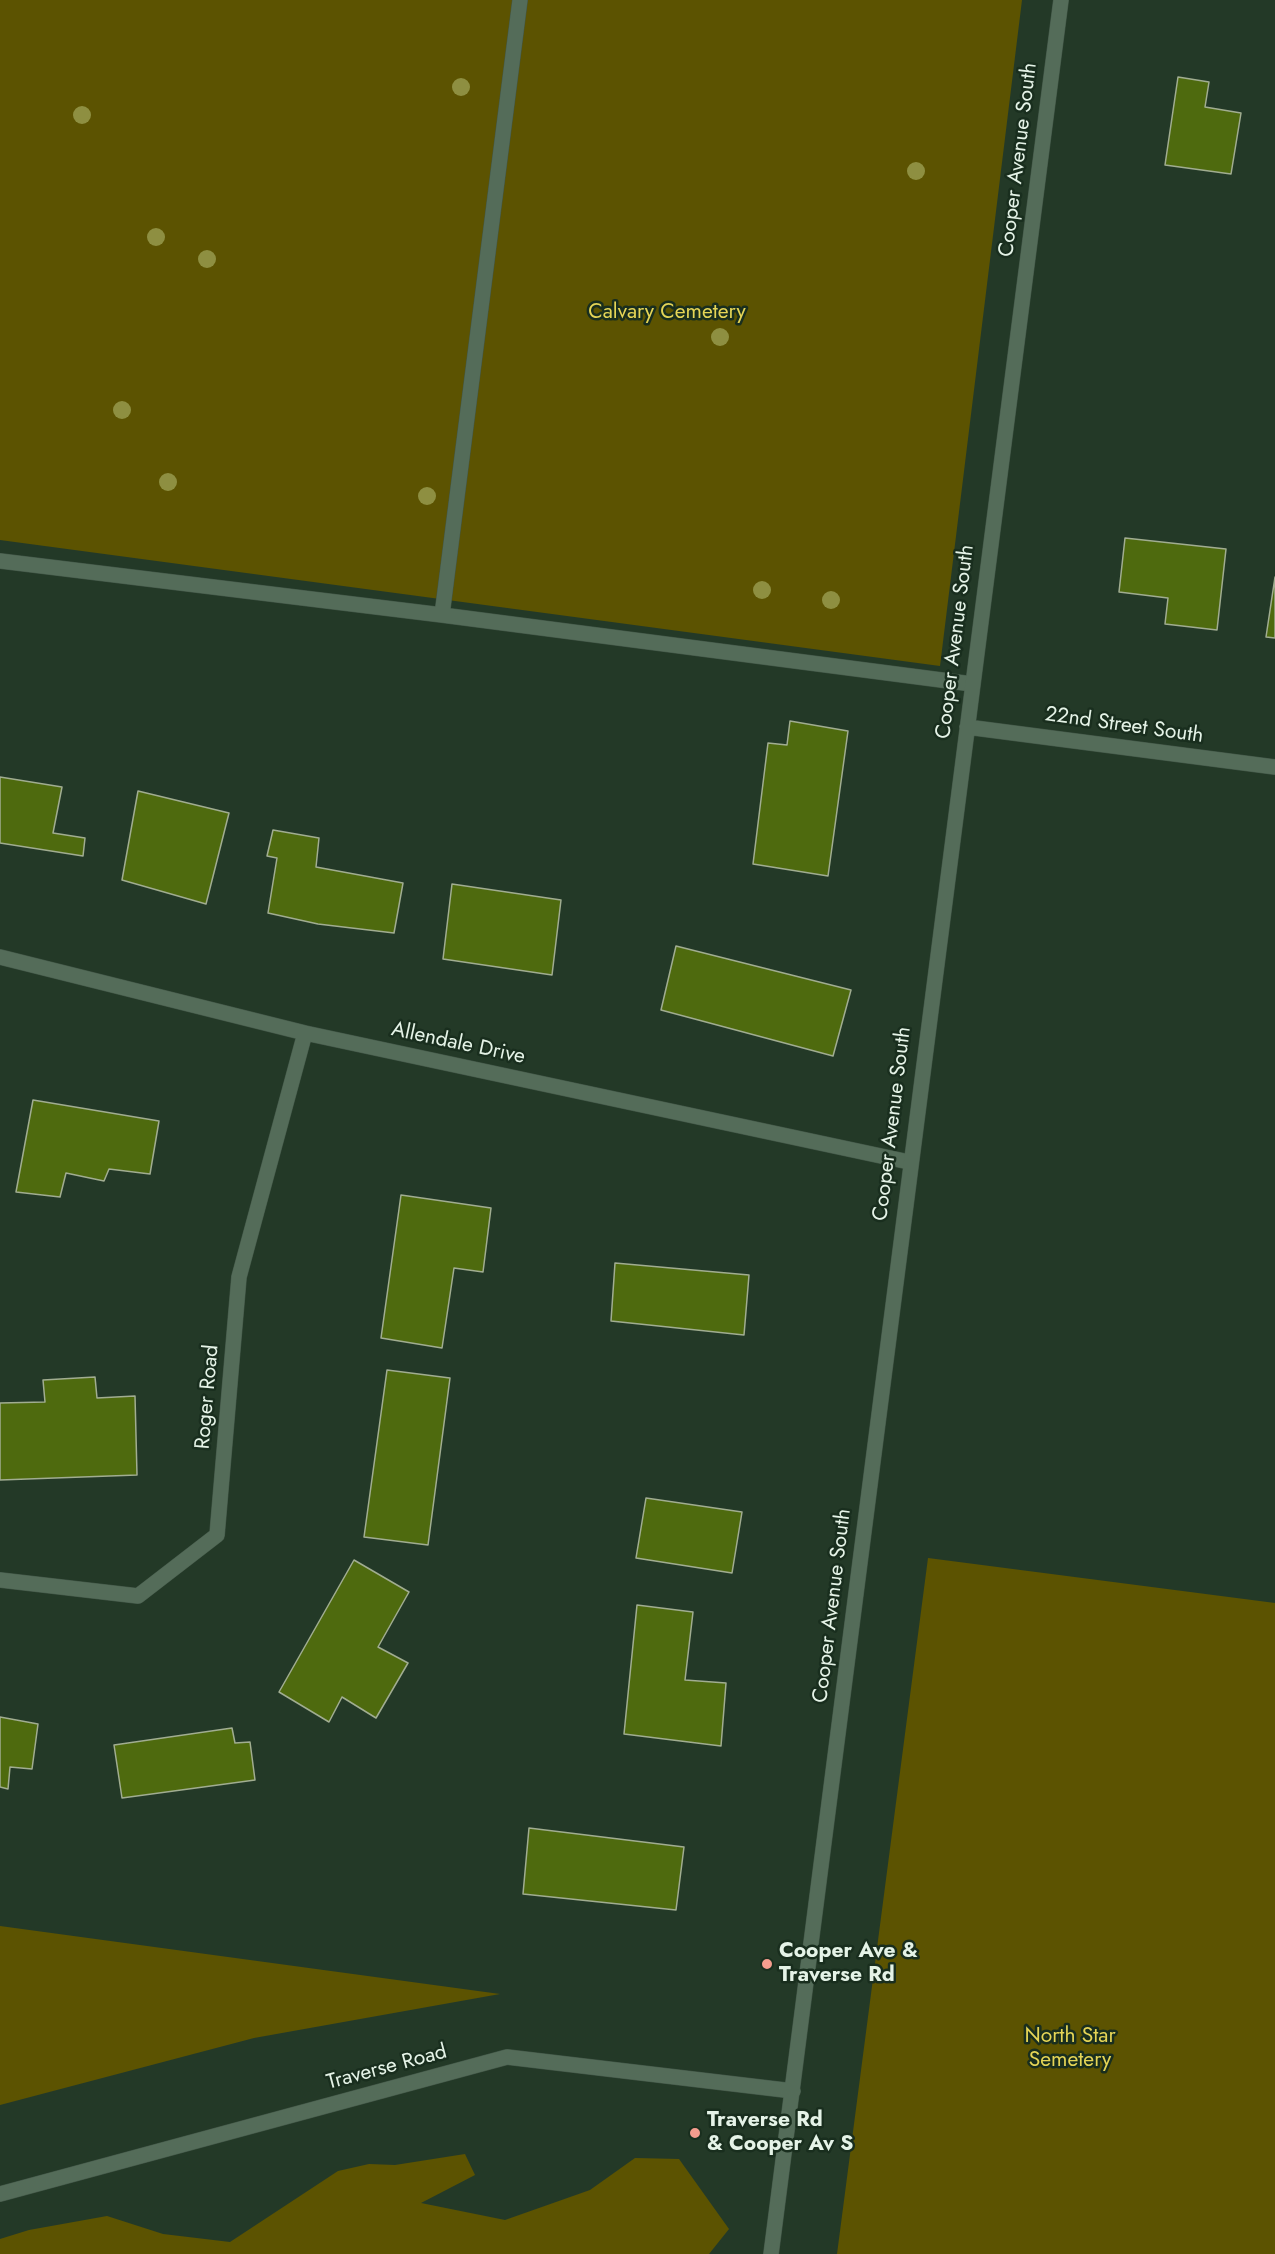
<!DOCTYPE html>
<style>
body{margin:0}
canvas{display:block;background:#233927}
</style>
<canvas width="1275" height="2254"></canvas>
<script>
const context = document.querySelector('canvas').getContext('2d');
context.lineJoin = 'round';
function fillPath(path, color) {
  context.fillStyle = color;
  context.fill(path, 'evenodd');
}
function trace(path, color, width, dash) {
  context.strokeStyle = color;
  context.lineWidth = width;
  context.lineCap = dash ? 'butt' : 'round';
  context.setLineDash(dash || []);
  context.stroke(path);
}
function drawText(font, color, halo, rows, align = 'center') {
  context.font = font + ' Jost,sans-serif';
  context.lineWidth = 5;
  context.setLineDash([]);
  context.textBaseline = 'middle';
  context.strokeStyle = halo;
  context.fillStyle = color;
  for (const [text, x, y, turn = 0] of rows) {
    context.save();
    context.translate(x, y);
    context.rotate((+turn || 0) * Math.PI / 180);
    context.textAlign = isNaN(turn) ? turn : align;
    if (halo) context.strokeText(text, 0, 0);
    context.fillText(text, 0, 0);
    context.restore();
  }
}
fillPath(new Path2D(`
 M0,0h1022l-82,666 -940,-126z
 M928,1558l347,45v651h-438z
 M0,1926l500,68 -246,44 -254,67z
 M465,2154l10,21 -54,28 84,17 85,-30 45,-32 44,1 50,70 -20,25h-709v-15l29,-9 78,-14 56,18 67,8 108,-71 31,-7 26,1z`), '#5c5301');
const building = new Path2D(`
 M1178,77l31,5 -4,25 36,6 -10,61 -66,-9z
 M1125,538l101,11 -9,81 -52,-6 3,-26 -49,-6z
 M1275,577v61l-9,-1z
 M790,721l58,10 -20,145 -75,-12 15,-121 19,2z
 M0,777l62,10 -9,46 32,5 -2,18 -83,-13z
 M138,791l91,22 -23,91 -84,-24z
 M273,830l46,8 -3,29 87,16 -9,50 -76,-9 -50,-11 9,-55 -10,-2z
 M452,884l109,16 -9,75 -109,-16z
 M676,946l175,44 -18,66 -172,-46z
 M33,1100l126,21 -9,53 -41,-5 -5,12 -38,-8 -6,24 -44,-5z
 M401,1195l90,13 -8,64 -29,-4 -12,80 -61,-10z
 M615,1263l134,12 -5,60 -133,-14z
 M387,1370l63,8 -22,167 -64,-8z
 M95,1377l2,21 38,-2 2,79 -137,5v-77l45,-1 -2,-22z
 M646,1498l96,14 -10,61 -96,-15z
 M354,1560l55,32 -31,55 30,16 -32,55 -34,-21 -13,25 -50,-30z
 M637,1605l56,7 -8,68 41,3 -5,63 -97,-12z
 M0,1717l38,7 -6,45 -22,-2 -2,22 -8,-2z
 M232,1728l3,15 15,-1 5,38 -133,18 -8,-53z
 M529,1828l155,19 -8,63 -153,-16z`);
fillPath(building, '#4e6a0e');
trace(building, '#a1ad91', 1.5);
const service = new Path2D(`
 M520,0l-78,615 530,69
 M0,561l442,54`);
const minor = new Path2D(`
 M0,957l305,76 604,129
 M0,1580l138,16 79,-61 22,-258 66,-244`);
const tertiary = new Path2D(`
 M967,727l308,40
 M0,2194l507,-137 286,34
 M771,2254l290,-2254`);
trace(service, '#435748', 16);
trace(minor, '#435748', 16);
trace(tertiary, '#435748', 16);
trace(service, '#546c59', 15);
trace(minor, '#546c59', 15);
trace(tertiary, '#546c59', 15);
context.fillStyle = '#8e8f41';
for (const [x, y] of [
 [461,87],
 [82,115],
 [916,171],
 [156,237],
 [207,259],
 [720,337],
 [122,410],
 [168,482],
 [427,496],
 [762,590],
 [831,600]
]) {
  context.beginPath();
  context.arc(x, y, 9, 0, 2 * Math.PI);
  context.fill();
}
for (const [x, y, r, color] of [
 [767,1964,6,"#f59d8e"],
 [695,2133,6,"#f59d8e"]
]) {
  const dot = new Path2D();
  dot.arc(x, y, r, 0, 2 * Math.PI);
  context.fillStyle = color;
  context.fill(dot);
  trace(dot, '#192e1e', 2);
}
drawText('21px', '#e5f3e7', '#192e1e', [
 ["Cooper Avenue South",1019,160,-83],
 ["Cooper Avenue South",956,642,-83],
 ["22nd Street South",1124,726,8],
 ["Allendale Drive",458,1044,12],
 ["Cooper Avenue South",893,1124,-83],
 ["Roger Road",208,1397,-85],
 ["Cooper Avenue South",833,1606,-83],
 ["Traverse Road",387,2068,-15]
]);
drawText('21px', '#e5d556', '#192e1e', [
 ["Calvary Cemetery",667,313],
 ["North Star",1070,2037],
 ["Semetery",1070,2061]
]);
drawText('bold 21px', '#e5f3e7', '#192e1e', [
 ["Cooper Ave &",779,1952],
 ["Traverse Rd",779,1976],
 ["Traverse Rd",707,2121],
 ["& Cooper Av S",707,2145]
], 'left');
</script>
